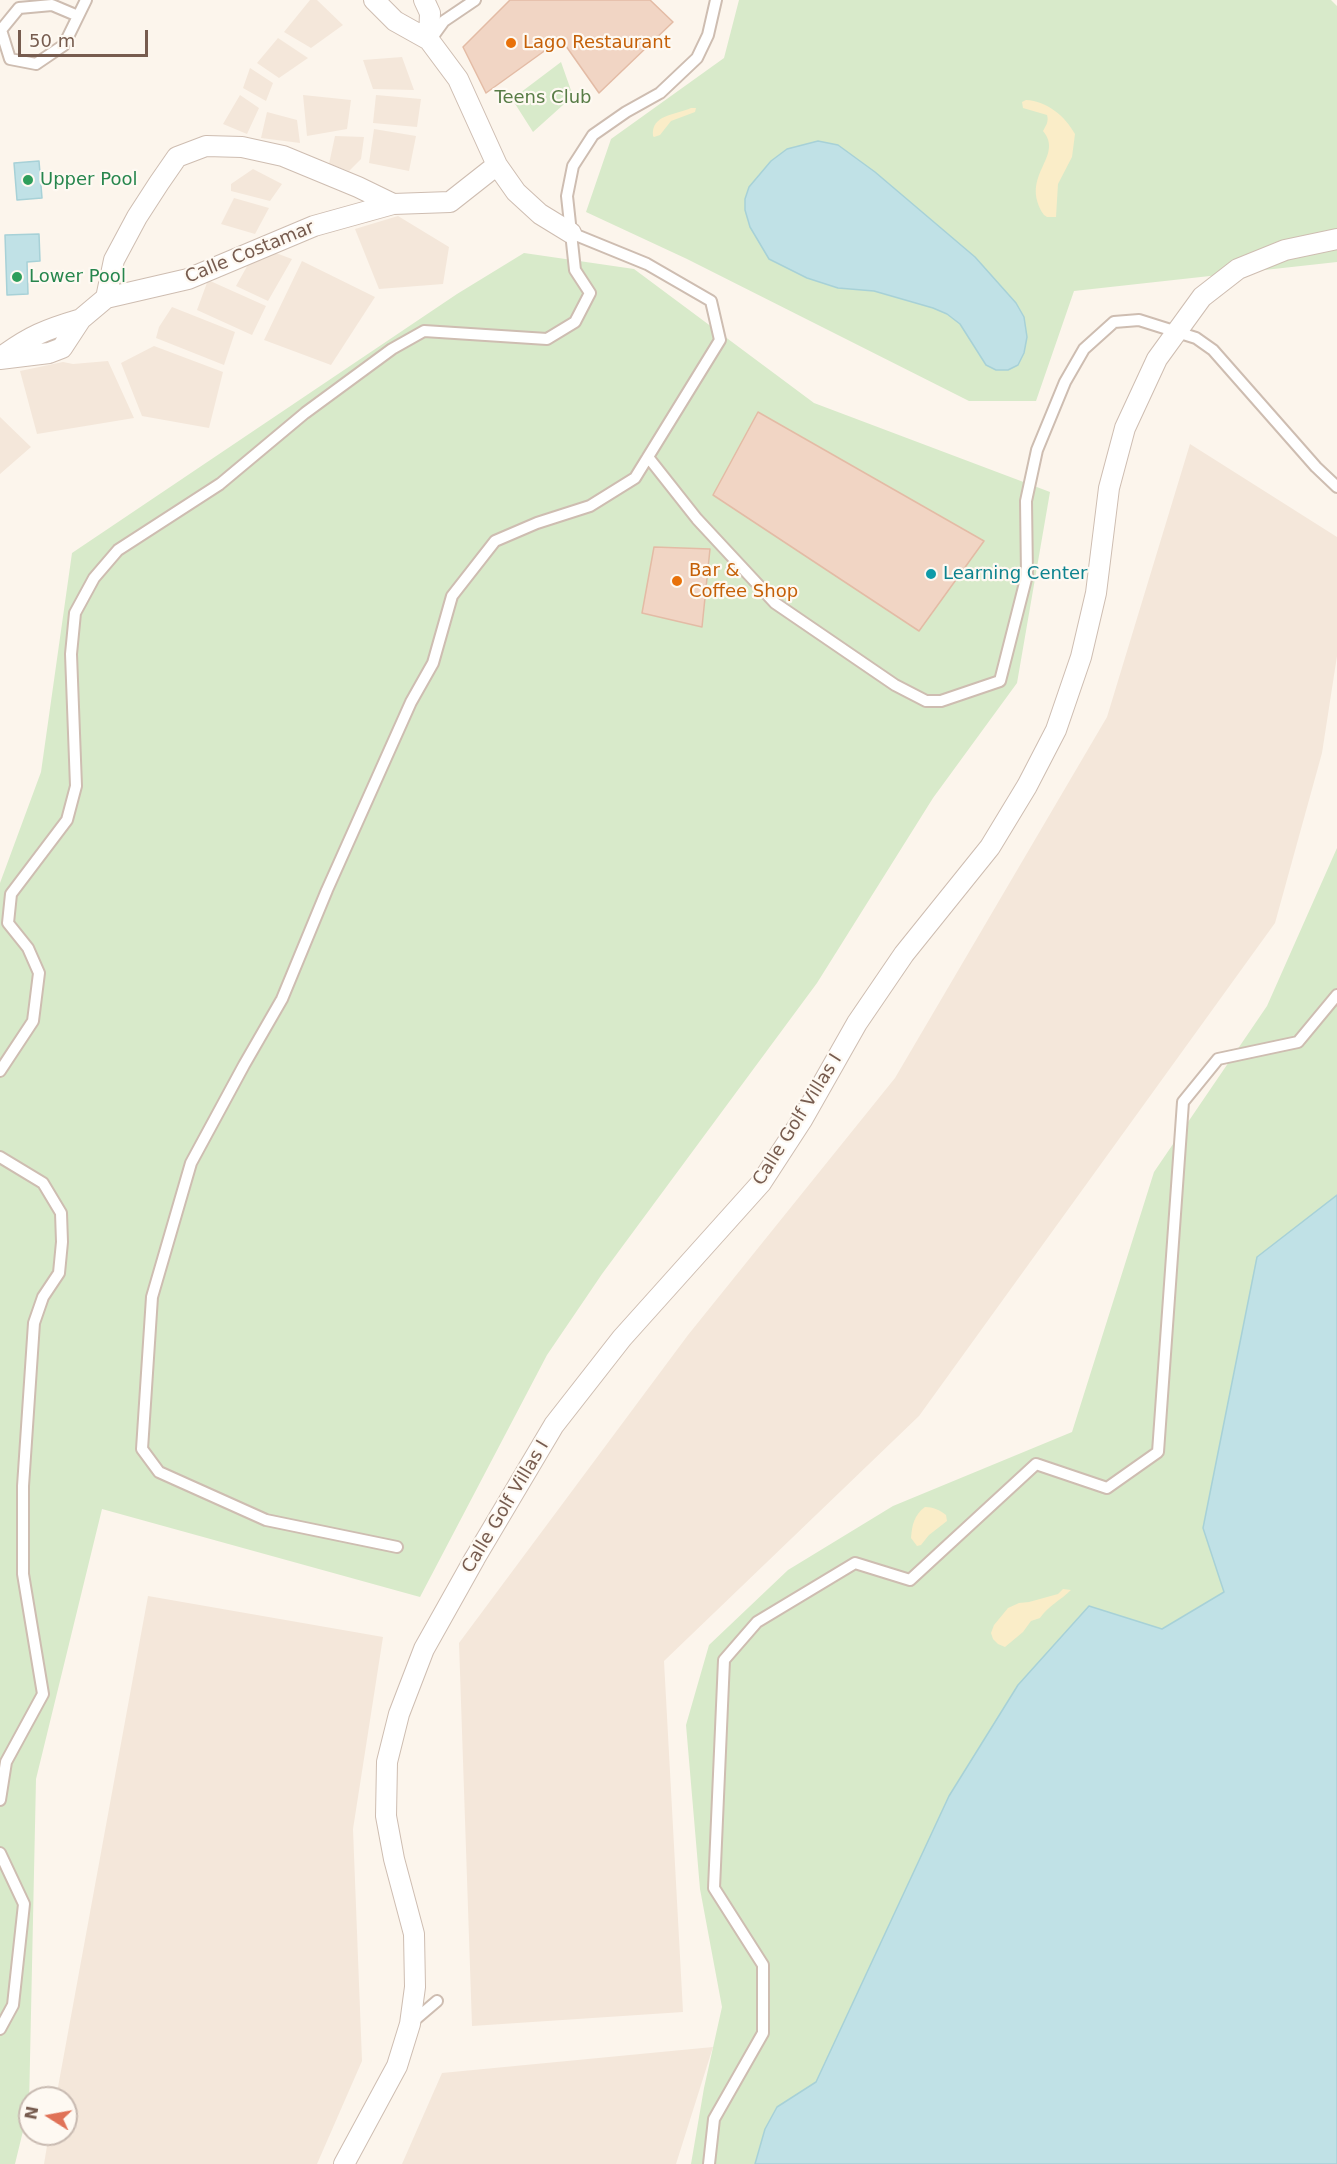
<!DOCTYPE html>
<style>
body{margin:0}
#map{position:relative;width:1337px;height:2164px;overflow:hidden;background:#fcf5ec;font-family:"DejaVu Sans",sans-serif}
canvas{display:block}
.north{position:absolute;left:18px;top:2086px;width:60px;height:60px;box-sizing:border-box;background:#fef9f2;border:2px solid #c8bab1;border-radius:50%;rotate:281deg;font-size:16px;font-weight:700;line-height:24px;text-align:center;color:#775c4f}
.north::after{content:'';display:block;margin:auto;width:21px;height:27px;background:#e07257;clip-path:polygon(50% 0,100% 100%,50% 72%,0 100%)}
.scale{position:absolute;left:18px;top:30px;width:130px;height:27px;box-sizing:border-box;border:3px solid #775c4f;border-top:0;padding-left:8px;font-size:18px;line-height:21px;white-space:nowrap;color:#775c4f;-webkit-text-stroke:4px #fef9f2;paint-order:stroke}
</style>
<div id="map">
<canvas width="1337" height="2164"></canvas>
<div class="north">N</div>
<div class="scale">50 m</div>
</div>
<script>
const context = document.querySelector('canvas').getContext('2d');
context.lineJoin = 'round';
function fillPath(path, color) {
  context.fillStyle = color;
  context.fill(path, 'evenodd');
}
function trace(path, color, width, dash) {
  context.strokeStyle = color;
  context.lineWidth = width;
  context.lineCap = dash ? 'butt' : 'round';
  context.setLineDash(dash || []);
  context.stroke(path);
}
function drawText(font, color, halo, rows, align = 'center') {
  context.font = font + ' "DejaVu Sans",sans-serif';
  context.lineWidth = 4.5;
  context.setLineDash([]);
  context.textBaseline = 'middle';
  context.strokeStyle = halo;
  context.fillStyle = color;
  for (const [text, x, y, turn = 0] of rows) {
    context.save();
    context.translate(x, y);
    context.rotate((+turn || 0) * Math.PI / 180);
    context.textAlign = isNaN(turn) ? turn : align;
    if (halo) context.strokeText(text, 0, 0);
    context.fillText(text, 0, 0);
    context.restore();
  }
}
fillPath(new Path2D(`
 M310,0h7l26,25 -32,23 -27,-16z
 M278,38l30,20 -29,20 -22,-15z
 M402,57l12,33 -41,-1 -10,-29z
 M250,68l23,15 -7,18 -23,-13z
 M240,95l19,13 -12,26 -24,-10z
 M303,95l48,5 -4,29 -40,7z
 M376,95l45,4 -4,28 -44,-4z
 M267,112l30,8 3,23 -39,-5z
 M374,129l42,7 -7,35 -40,-8z
 M335,136l29,1 -3,22 -12,12 -20,-7z
 M253,169l29,15 -12,17 -39,-10v-7z
 M234,198l35,10 -14,26 -34,-10z
 M398,216l51,31 -6,37 -64,5 -24,-60z
 M273,252l19,7 -24,42 -32,-15 14,-25z
 M302,261l73,36 -44,68 -67,-25z
 M208,280l58,26 -14,29 -55,-25z
 M172,307l63,25 -11,33 -68,-27 3,-11z
 M154,346l69,26 -14,56 -67,-12 -21,-53z
 M108,361l26,57 -97,16 -17,-63 43,-9 10,2z
 M0,417l31,30 -31,27z
 M1190,444l147,93v119l-15,97 -47,170 -356,493 -255,245 19,351 -211,14 -13,-383 229,-308 207,-257 212,-361z
 M148,1596l235,41 -30,192 9,232 -45,103h-273l5,-30h17v-36h-10z
 M713,2047l-37,117h-274l40,-91z`), '#f4e7da');
fillPath(new Path2D(`
 M739,0h592l6,6v256l-263,29 -38,110h-67l-282,-142 -101,-47 25,-73 113,-81z
 M561,62l12,34 -40,36 -21,-33z
 M524,253l110,16 180,134 236,89 -33,191 -84,115 -116,185 -215,291 -55,81 -127,242 -318,-88 -66,270 -7,327 -14,58h-15v-1281l41,-111 31,-219 385,-259z
 M1337,848v437l-82,319 -439,560h-125l13,-76 18,-81 -22,-118 -14,-164 23,-80 79,-75 105,-64 179,-74 82,-260 113,-166z`), '#d8eaca');
fillPath(new Path2D(`
 M1026,100c21,1 39,16 49,34l-3,23 -14,27 -2,33h-9l-3,-2c-26,-39 21,-58 -1,-84 3,-6 6,-9 4,-16l-24,-7 -1,-6z
 M691,108h5l-1,4 -24,9 -11,14 -6,2 -1,-1c-2,-22 23,-21 38,-28z
 M925,1507c8,0 15,3 21,8l1,6 -18,14 -8,10 -4,1 -6,-8c1,-13 3,-23 14,-31z
 M1063,1589l8,1c-10,10 -23,16 -31,28l-9,3 -8,11 -18,15 -7,-3 -5,-5 -2,-6 3,-8 14,-17 11,-5 10,-1 29,-8z`), '#faedc8');
const water = new Path2D(`
 M818,141l20,4 37,27 100,85 41,46 8,14 3,20 -3,16 -6,12 -10,5h-12l-10,-5 -26,-41 -13,-10 -14,-6 -59,-17 -36,-3 -31,-10 -38,-19 -19,-32 -5,-17v-11l4,-12 22,-26 16,-12z
 M39,161l3,37 -25,2 -3,-37z
 M39,234l1,27 -13,1 1,32 -21,1 -2,-60z
 M1337,1195v969h-582l10,-35 12,-22 39,-25 133,-286 69,-111 71,-79 73,23 62,-37 -21,-64 54,-271z`);
fillPath(water, '#c0e1e6');
trace(water, '#a7d1d7', 1.5);
const building = new Path2D(`
 M510,0h140l23,22 -74,71 -38,-54 -75,54 -23,-46z
 M758,412l226,129 -65,90 -206,-136z
 M654,547l56,2 -8,78 -60,-14z`);
fillPath(building, '#f1d5c4');
trace(building, '#e3bba5', 1.5);
const lane = new Path2D(`
 M78,16l-26,-11 -33,3 -18,22 9,29 26,5 28,-19 22,-45
 M431,39l13,-18 31,-21
 M648,457l49,62 78,84 120,82 31,16h15l59,-20 27,-106 -1,-74 11,-51 28,-68 19,-33 30,-27 25,-2 57,18 17,12 103,117 21,20
 M0,1071l33,-50 6,-48 -11,-25 -20,-25 3,-29 56,-74 9,-34 -5,-132 4,-41 19,-35 24,-28 102,-66 85,-71 87,-64 32,-18 123,8 28,-17 15,-29 -15,-23 -8,-74 6,-30 20,-31 33,-23 34,-19 37,-35 11,-23 8,-35
 M0,1157l43,26 18,30 1,29 -3,31 -16,24 -9,26 -11,163v88l20,120 -37,68 -6,38
 M397,1547l-131,-27 -107,-48 -17,-23 10,-152 39,-134 53,-98 38,-66 45,-109 84,-188 22,-39 19,-67 43,-55 42,-18 53,-17 45,-28 85,-138 -9,-39 -64,-37 -76,-31
 M0,1853l24,51 -11,101 -13,24
 M410,2024l27,-23
 M709,2164l5,-45 49,-86v-68l-49,-77 10,-228 33,-38 98,-59 55,17 126,-116 71,24 51,-36 25,-350 35,-43 80,-17 39,-47`);
const street = new Path2D(`
 M374,0l21,21 34,19 29,39 39,86 19,27 24,22 31,19
 M424,0l6,13 -1,27
 M106,298l8,-38 23,-43 22,-34 18,-26 29,-11 36,1 41,9 75,31 35,17
 M0,358c29,-22 47,-29 81,-39
 M0,359l49,-6 13,-5 19,-29 25,-21 82,-19 126,-53 79,-22 57,-2 47,-37
 M344,2164l53,-98 13,-42 5,-37 -1,-53 -20,-75 -8,-43 1,-54 12,-48 25,-65 51,-91 79,-133 68,-87 139,-155 41,-63 55,-97 47,-69 86,-107 37,-61 29,-56 25,-73 15,-64 13,-105 16,-60 32,-69 45,-62 36,-28 47,-19 52,-11`);
trace(lane, '#cebdb1', 14);
trace(street, '#cebdb1', 22);
trace(lane, '#fff', 10);
trace(street, '#fff', 20);
for (const [x, y, r, color] of [
 [511,43,6,"#e8710a"],
 [28,180,6,"#2e9e5b"],
 [17,277,6,"#2e9e5b"],
 [931,574,6,"#0f9aa8"],
 [677,581,6,"#e8710a"]
]) {
  const dot = new Path2D();
  dot.arc(x, y, r, 0, 2 * Math.PI);
  context.fillStyle = color;
  context.fill(dot);
  trace(dot, '#fef9f2', 2);
}
drawText('18px', '#c56008', '#fef9f2', [
 ["Lago Restaurant",523,43],
 ["Bar &",689,571],
 ["Coffee Shop",689,592]
], 'left');
drawText('18px', '#587c46', '#fef9f2', [
 ["Teens Club",543,98]
]);
drawText('18px', '#27864d', '#fef9f2', [
 ["Upper Pool",40,180],
 ["Lower Pool",29,277]
], 'left');
drawText('18px', '#775c4f', '#fef9f2', [
 ["Calle Costamar",250,253,-22],
 ["Calle Golf Villas I",798,1120,-58],
 ["Calle Golf Villas I",506,1507,-59]
]);
drawText('18px', '#0d838f', '#fef9f2', [
 ["Learning Center",943,574]
], 'left');
</script>
